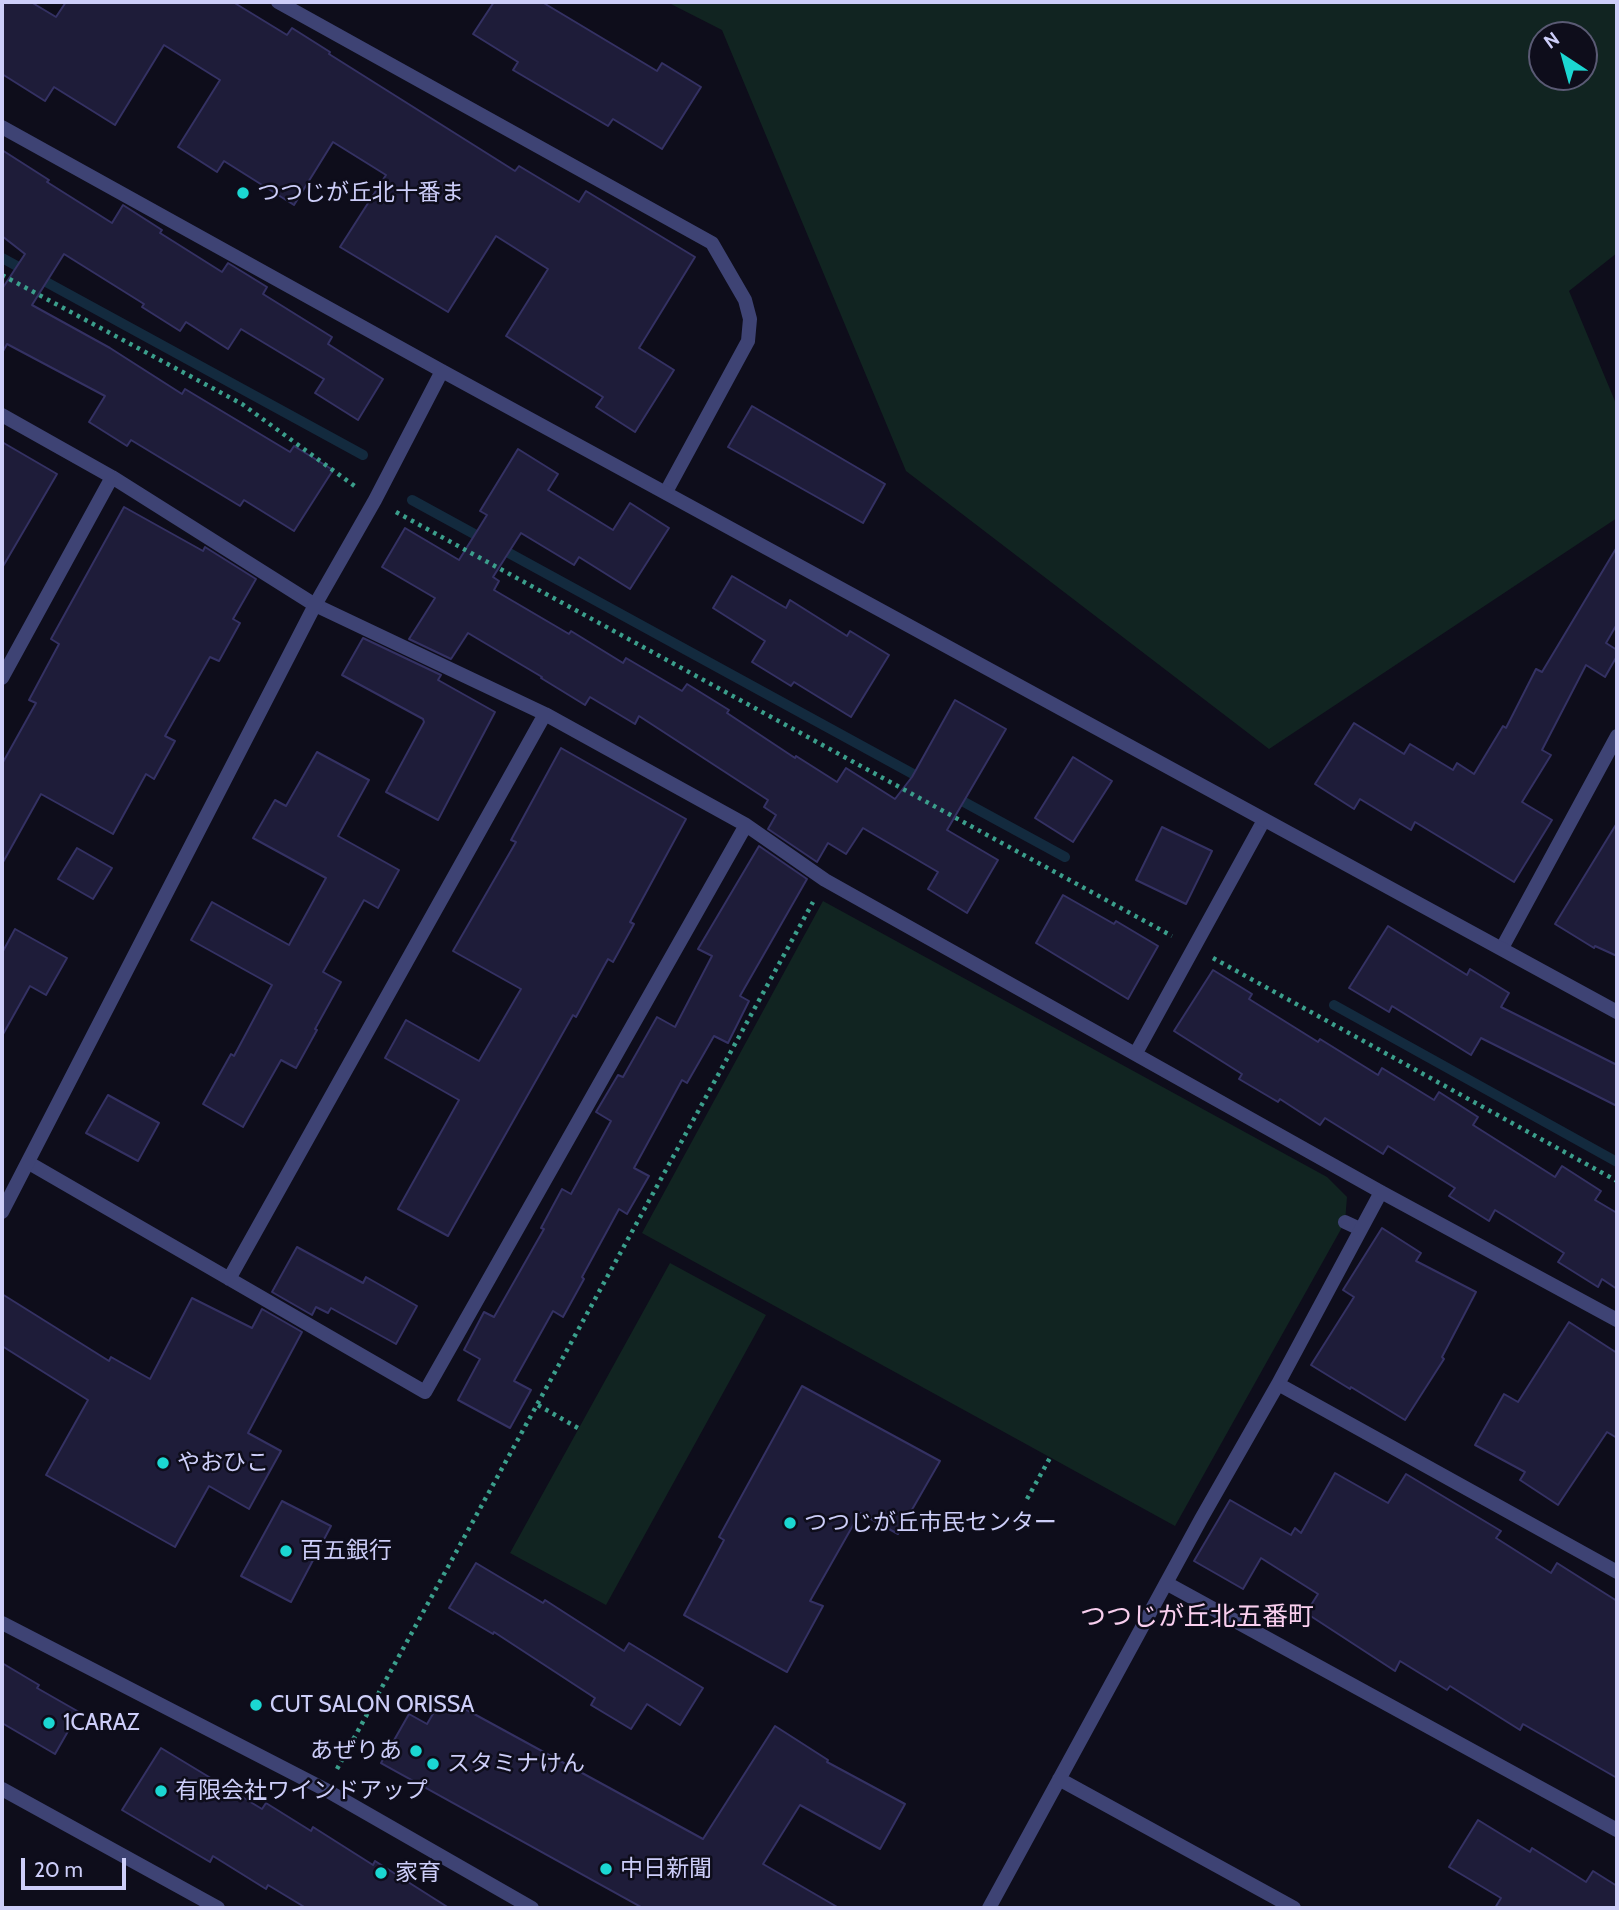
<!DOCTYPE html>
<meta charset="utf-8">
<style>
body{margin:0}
#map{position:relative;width:1619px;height:1910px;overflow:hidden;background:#0e0d1b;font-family:Cabin,sans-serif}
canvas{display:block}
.frame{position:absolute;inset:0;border:4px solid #cdcef9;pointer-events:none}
.north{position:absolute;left:1528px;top:21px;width:70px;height:70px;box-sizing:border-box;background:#0e0d1b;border:2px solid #5a5a74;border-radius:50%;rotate:324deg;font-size:19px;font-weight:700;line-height:28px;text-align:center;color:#cdcef9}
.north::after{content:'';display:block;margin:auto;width:24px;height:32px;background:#1bd7d2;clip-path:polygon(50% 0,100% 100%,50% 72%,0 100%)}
.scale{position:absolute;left:21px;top:1858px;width:105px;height:32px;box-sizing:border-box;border:4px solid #cdcef9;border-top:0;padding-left:9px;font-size:21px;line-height:24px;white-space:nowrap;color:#cdcef9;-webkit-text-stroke:5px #0e0d1b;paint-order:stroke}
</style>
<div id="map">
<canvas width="1619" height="1910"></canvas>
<div class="frame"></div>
<div class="north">N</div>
<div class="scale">20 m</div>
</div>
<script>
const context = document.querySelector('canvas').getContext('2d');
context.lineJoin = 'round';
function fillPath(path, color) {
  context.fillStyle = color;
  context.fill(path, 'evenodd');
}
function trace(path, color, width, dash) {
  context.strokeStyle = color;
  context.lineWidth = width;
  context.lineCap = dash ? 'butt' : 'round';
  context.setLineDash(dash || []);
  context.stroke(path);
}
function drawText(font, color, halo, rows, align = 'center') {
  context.font = font + ' Cabin,"Noto Sans JP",sans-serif';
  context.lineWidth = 5;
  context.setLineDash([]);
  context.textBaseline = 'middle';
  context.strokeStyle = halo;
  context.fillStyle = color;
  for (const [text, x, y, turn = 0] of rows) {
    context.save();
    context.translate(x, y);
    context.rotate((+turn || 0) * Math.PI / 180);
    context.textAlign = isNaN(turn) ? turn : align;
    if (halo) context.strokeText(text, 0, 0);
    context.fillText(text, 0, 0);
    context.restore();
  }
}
fillPath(new Path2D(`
 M667,2h950v251l-48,38 48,115v112l-348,231 -363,-278 -184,-441zM1542,35h42v42h-42z
 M823,901l504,276 20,20 -2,25 -170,304 -533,-293z
 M670,1263l96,52 -160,290 -96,-52z`), '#112421');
trace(new Path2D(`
 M2,258l361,197
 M412,500l512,280
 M953,796l112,61
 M1334,1005l283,157`), '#132a3e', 10);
const building = new Path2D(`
 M2,2h29l25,15 10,-15h167l54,33 5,-7 38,24 -1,2 186,117 4,-5 60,36 7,-11 109,66 -56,91 35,22 -39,62 -39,-25 7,-10 -97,-61 42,-67 -52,-33 -48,76 -108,-65 46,-72 -53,-33 -39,63 -70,-44 -7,11 -39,-25 42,-67 -56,-35 -49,80 -61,-38 -9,14 -43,-27z
 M494,2h48l115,69 5,-8 39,24 -39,62 -49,-30 -5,7 -95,-56 5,-8 -45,-28z
 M2,150l47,30 -2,2 65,41 11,-18 39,25 -2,3 62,39 6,-9 5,3 34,21 -4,7 69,43 -4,7 55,35 -25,41 -43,-27 9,-14 -83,-50 -13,20 -42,-27 -6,9 -38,-24 2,-3 -80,-50 -32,51 78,43 72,46 3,-5 105,63 4,-6 39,24 -39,61 -50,-31 -4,6 -109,-66 -4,6 -38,-24 16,-26 -98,-52 -5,9v-64l23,-35 -23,-18z
 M752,406l133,78 -22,39 -135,-76z
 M2,442l55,32 -55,94z
 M518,449l40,25 -10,16 65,40 17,-27 39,25 -39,61 -51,-32 -5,8 -53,-32 -28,44 6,4 -5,9 75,44 2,-3 52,32 3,-5 56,33 5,-7 42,26 -2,3 68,45 1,-2 41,26 9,-14 49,31 17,-22 43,-77 51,29 -59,101 51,30 -31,53 -39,-24 10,-17 -75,-44 -17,26 -18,-11 -11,19 -49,-33 8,-14 -12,-8 4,-7 -129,-84 -4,8 -45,-27 -5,8 -44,-27 1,-1 -74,-44 -17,26 -42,-20 26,-41 -53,-31 23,-39 54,32 28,-45 -7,-4z
 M124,507l79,44 2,-4 51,32 -23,40 7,4 -21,38 -9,-4 -45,79 10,5 -21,38 -8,-5 -33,60 -72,-40 -39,70v-100l34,-61 -7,-3 30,-56 -8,-5z
 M1617,547v77l-11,19 11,7v6l-12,21 -19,-12 -44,85 9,5 -29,47 30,18 -38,62 -99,-60 -4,8 -51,-31 -6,10 -39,-25 39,-61 50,31 6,-10 43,26 4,-7 17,11 29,-48 3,2 30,-59 6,3z
 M732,576l54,32 4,-8 57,36 3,-5 39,24 -38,62 -57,-35 -3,4 -39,-24 13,-21 -52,-33z
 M363,638l78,37 -3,5 57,32 -57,108 -52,-28 38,-70 -1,-3 -81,-44z
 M561,748l125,71 -56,103 4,2 -21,38 -5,-3 -32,58 -3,-2 -125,221 -50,-27 61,-109 -74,-42 21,-38 73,41 42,-72 -68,-38 63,-109 -5,-2z
 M317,752l52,28 -31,56 61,34 -21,38 -14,-8 -41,72 18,10 -26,47 2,1 -21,38 -15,-8 -38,67 -40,-23 28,-50 3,2 38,-71 -81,-45 21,-38 77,43 37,-67 -73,-40 22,-38 11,6z
 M1073,757l39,24 -39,61 -38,-24z
 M1617,823v133l-22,-10 -1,2 -39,-24z
 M1162,827l50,24 -26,53 -50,-24z
 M759,846l48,33 -67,117 9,5 -21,42 -14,-7 -27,47 -5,-3 -48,88 15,8 -22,38 -8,-5 -37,68 2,2 -21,38 -10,-6 -39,70 17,9 -21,38 -52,-28 22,-41 -16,-9 20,-38 10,5 50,-88 -3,-1 21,-39 9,5 40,-73 -15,-9 22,-37 5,2 34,-60 18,10 37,-71 -14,-7z
 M77,848l35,20 -19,31 -35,-20z
 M1063,895l51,29 2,-3 42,25 -30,53 -92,-56z
 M1388,926l79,49 3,-6 39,24 -8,14 116,58v41l-136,-68 -10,17 -79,-49 -3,6 -40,-24z
 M15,929l52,29 -21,37 -16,-9 -28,50v-83z
 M1213,970l39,24 -3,5 69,43 2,-3 58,36 4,-7 52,32 5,-8 39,25 -5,8 82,52 7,-11 39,25 -6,9 22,13v76l-15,-10 -4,8 -40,-25 6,-9 -69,-43 -6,11 -40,-25 6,-8 -67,-42 -5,8 -58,-36 -5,7 -40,-26 -2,3 -39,-23 3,-5 -68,-43z
 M108,1095l51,28 -21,38 -52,-28z
 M1382,1228l39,25 -5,8 60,31 -34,65 2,2 -39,61 -54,-33 -1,2 -39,-24 43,-68 -11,-7z
 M297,1247l66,36 3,-6 51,29 -21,38 -65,-36 -3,5 -12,-6 -4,8 -40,-23z
 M2,1294l107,67 2,-4 39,22 42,-81 60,30 10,-19 40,23 -54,101 33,18 -32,58 -40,-23 -34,61 -129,-72 42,-75 -86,-54z
 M1569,1322l48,31v85l-10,-6 -49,73 -38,-25 5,-8 -50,-27 29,-51 14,8z
 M802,1386l138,75 -42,73 -38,-21 -50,88 13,5 -36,66 -103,-57 40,-75 -5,-3z
 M1335,1473l53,30 18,-29 95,57 -5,7 55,35 6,-10 60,38v177l-94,-54 -3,6 -70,-44 -3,4 -47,-29 -5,10 -89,-58 12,-19 -57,-36 -18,31 -49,-28 36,-61 61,35 4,-7 6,5z
 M282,1501l49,25 -40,76 -50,-26z
 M476,1563l67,40 2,-3 79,51 5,-8 74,45 -23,37 -33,-21 -16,25 -40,-24 4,-7 -101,-66 -1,2 -44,-26z
 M2,1663l37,22 -2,3 42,24 -24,42 -53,-31z
 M443,1697l260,142 72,-113 53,34 -1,2 78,42 -25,45 -80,-44 -37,59 76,44h-196l-262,-145 28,-49 18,10z
 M161,1748l101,61 4,-6 45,28 2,-4 60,38 2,-4 74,47h-143l-38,-23 -2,4 -53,-33 -3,6 -88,-52z
 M1478,1820l52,32 2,-4 54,34 7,-11 24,15v22h-122l6,-10 -52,-31z`);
fillPath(building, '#1e1c39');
trace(building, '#343163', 2);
trace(new Path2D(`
 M2,275l240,129 114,83
 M396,512l776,424
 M1213,958l404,223
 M538,1405l40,23
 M1027,1499l24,-43
 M337,1769l476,-867`), '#3b9f8c', 4.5, [3.5, 5]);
trace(new Path2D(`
 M1345,1222l15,7`), '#3e4374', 14);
trace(new Path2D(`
 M278,2l434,241 33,57 5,19 -2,22 -82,151
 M2,415l110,62 203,128 230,109 201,111 79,55 556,312 236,128
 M2,678l110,-201
 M1502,948l115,-212
 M1136,1053l128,-233
 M29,1163l396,229 321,-567
 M229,1279l316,-565
 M1278,1384l339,188
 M1166,1583l451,247
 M1059,1779l235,129
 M2,1789l216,119
 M989,1908l212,-389 77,-135 103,-192`), '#3e4374', 14);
trace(new Path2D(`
 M2,127l440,244 1175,641
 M2,1212l313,-607 60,-105 67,-129
 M2,1623l324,167 206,118`), '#3e4374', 14);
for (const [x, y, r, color] of [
 [243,193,7,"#1bd7d2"],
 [163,1463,7,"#1bd7d2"],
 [790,1523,7,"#1bd7d2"],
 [286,1551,7,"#1bd7d2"],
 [256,1705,7,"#1bd7d2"],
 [49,1723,7,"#1bd7d2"],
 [416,1751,7,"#1bd7d2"],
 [433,1764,7,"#1bd7d2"],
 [161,1791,7,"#1bd7d2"],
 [606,1869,7,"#1bd7d2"],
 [381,1873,7,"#1bd7d2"]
]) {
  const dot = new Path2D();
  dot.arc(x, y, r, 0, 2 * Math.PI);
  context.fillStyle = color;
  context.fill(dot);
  trace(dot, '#0e0d1b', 2.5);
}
drawText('23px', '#cdcef9', '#0e0d1b', [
 ["つつじが丘北十番ま",257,193],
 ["やおひこ",177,1463],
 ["つつじが丘市民センター",804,1523],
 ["百五銀行",300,1551],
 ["CUT SALON ORISSA",270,1705],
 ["1CARAZ",63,1723],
 ["あぜりあ",402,1751,"right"],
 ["スタミナけん",447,1764],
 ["有限会社ワインドアップ",175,1791],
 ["中日新聞",620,1869],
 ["家育",395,1873]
], 'left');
drawText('26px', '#f9cfef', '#0e0d1b', [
 ["つつじが丘北五番町",1197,1617]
]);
</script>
